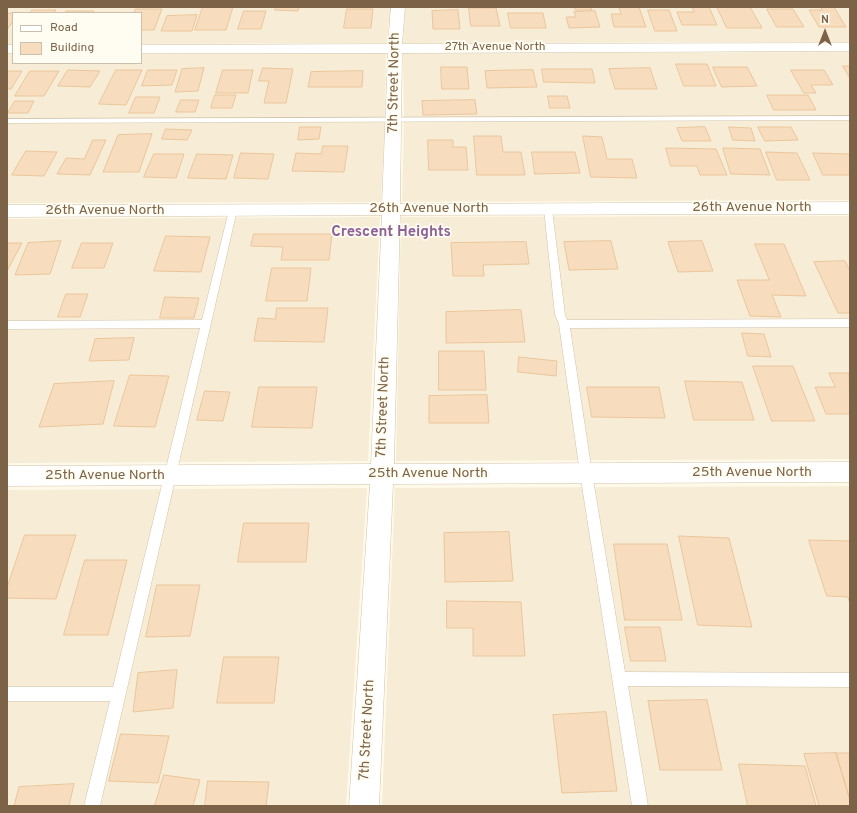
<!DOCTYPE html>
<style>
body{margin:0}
#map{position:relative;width:857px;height:813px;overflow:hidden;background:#fef9e8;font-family:Overpass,sans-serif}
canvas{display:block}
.frame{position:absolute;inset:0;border:8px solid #7c6348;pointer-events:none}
.legend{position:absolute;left:12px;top:12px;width:130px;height:52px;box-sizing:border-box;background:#fffcf1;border:1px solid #cbbfad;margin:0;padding:5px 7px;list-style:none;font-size:12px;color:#7c6348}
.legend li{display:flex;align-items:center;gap:8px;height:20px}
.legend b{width:20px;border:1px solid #cbbfad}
.north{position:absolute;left:805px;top:12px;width:40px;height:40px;-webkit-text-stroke:3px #fffcf1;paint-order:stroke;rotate:0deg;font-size:11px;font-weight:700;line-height:16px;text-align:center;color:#7c6348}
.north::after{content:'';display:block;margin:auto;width:14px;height:18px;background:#7c6348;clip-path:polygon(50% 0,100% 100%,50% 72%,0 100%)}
</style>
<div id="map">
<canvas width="857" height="813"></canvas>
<div class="frame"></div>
<ul class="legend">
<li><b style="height:5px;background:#fff"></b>Road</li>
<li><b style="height:11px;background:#f7ddbd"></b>Building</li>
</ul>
<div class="north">N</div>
</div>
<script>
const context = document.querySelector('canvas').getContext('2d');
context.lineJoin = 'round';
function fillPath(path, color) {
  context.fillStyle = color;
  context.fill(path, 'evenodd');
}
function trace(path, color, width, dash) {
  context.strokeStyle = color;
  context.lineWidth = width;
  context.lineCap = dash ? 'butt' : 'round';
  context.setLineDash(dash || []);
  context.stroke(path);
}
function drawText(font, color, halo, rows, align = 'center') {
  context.font = font + ' Overpass,sans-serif';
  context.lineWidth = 3.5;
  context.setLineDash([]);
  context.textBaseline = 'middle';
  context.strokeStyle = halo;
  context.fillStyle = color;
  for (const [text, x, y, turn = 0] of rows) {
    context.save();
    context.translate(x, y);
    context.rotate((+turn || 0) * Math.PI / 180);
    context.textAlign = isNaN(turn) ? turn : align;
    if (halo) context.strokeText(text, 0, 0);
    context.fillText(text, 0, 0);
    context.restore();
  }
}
fillPath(new Path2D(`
 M7,7h383l-3,36 -246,1v-31h-128v32h-6z
 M405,7h445v35l-447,1z
 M850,52v148l-448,2 2,-81 -1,-68z
 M386,53l-1,68 -4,81 -374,1v-149h6v9h128v-9z
 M850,216v243l-454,2 5,-244z
 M380,217l-12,244 -361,2v-244z
 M850,486v320h-468l13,-318z
 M367,488l-21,318h-339v-316z`), '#f7edd6');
const building = new Path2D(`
 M203,7h30l-7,23h-31z
 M276,7h23l-1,4 -23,-1z
 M574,7h17l1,3h-16z
 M619,7h20l7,20h-32l-3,-13h10z
 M692,7h17l8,18h-35l-5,-13h17z
 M717,7h33l12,21h-35z
 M821,7h13l12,20h-27l-10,-17h13z
 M469,8h27l4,18h-29z
 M136,9h26l-8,21h-13v-17h-7z
 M347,9h26l-2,19h-27z
 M767,9h26l11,18h-27z
 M32,10h24l-2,3h-23z
 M458,10l2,19h-27l-1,-18z
 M648,10h21l8,21h-22z
 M66,11h28l-2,2h-27z
 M244,11h22l-5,18h-23z
 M595,11l5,16 -31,1 -3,-11h10l-2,-5z
 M7,13h6v8l-6,9z
 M508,13h35l3,15h-35z
 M197,15l-5,16h-31l6,-15z
 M676,64h31l9,22h-32z
 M843,66h7v12z
 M441,67h26l2,22h-27z
 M713,67h34l10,19 -35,1z
 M204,68l-6,23 -23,1 7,-23z
 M263,68l30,1 -7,34h-22l5,-22h-10z
 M650,68l7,21h-42l-6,-20z
 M542,69h50l3,14 -51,-1z
 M68,70l32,1 -10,16 -32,-1z
 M116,70h26l-16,35 -27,-1z
 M148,70h29l-5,15 -30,1z
 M223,70h30l-5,23h-32z
 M533,70l4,17 -50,1 -2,-17z
 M791,70h33l9,15h-22l5,8h-12z
 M7,71h15l-11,18h-4z
 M30,71h29l-15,25h-29z
 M363,71l-1,16h-54l3,-15z
 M215,95h21l-4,13h-21z
 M767,95h41l8,15h-42z
 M548,96h19l3,12h-20z
 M136,97h24l-6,16h-25z
 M181,100h18l-4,12h-19z
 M475,100l2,14 -54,1 -1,-14z
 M15,101h19l-6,12h-20z
 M300,127h21l-2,12 -21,1z
 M705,127l6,14h-29l-5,-13z
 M729,127l22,1 4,13 -22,-1z
 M758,127h33l7,13 -33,1z
 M166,129l26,1 -5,10 -25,-1z
 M152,134l-13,38h-36l15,-37z
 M474,136h27l2,16h18l4,23h-48z
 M583,136l19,1 5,22h25l5,19 -46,-1z
 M93,140h13l-16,35 -33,-1 9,-16 18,1z
 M428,140h25v7h13l2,23h-39z
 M323,146h25l-4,26 -52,-1 4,-18 25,1z
 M666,148l50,1 11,26h-27l-3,-9h-26z
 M723,148l37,1 10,26 -39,-1z
 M26,151l31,1 -13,24 -32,-1z
 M532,152h43l5,21 -45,1z
 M766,152l31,1 13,27h-33z
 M241,153l33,1 -6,25 -34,-1z
 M813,153l37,1v21h-27z
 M154,154h30l-8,24 -32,-1z
 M197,154l36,1 -7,24 -38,-1z
 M254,234h78l-3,26h-48l2,-13 -32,-1z
 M166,236l44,1 -9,35 -47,-1z
 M61,241l-11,33 -35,1 13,-32z
 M611,241l7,28 -49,1 -5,-28z
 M702,241l11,30 -35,1 -10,-30z
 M526,242l3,22 -46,1 1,11h-31l-2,-33z
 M7,243h15l-15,28z
 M82,243h31l-9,25h-32z
 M755,244h29l22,52 -34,-1 9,22 -31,-1 -13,-36h32z
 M845,261l5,10v42h-12l-24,-51z
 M272,268h39l-4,33h-41z
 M66,294h22l-8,23h-22z
 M165,297l34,1 -5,20h-34z
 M277,308h51l-4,34 -70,-1 4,-23 17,1z
 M521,310l4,32 -79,1v-31z
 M742,333l22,1 7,23 -23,-1z
 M134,338l-5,22 -40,1 6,-22z
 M439,351h45l2,39h-47z
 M519,357l38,4 -1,15 -38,-4z
 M753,366h40l22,55h-43z
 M829,373h20l1,41h-24l-11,-27h20z
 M130,375l39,1 -14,51 -41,-1z
 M114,381l-11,43 -64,3 15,-43z
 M685,381l57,1 12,38h-60z
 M259,387h58l-5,41 -60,-1z
 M587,387h72l6,31 -73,-1z
 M205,391l25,1 -7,29 -26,-1z
 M487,395l2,28h-60v-27z
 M244,523h65l-3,39h-68z
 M509,532l4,49 -68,1 -1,-49z
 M25,535h51l-20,64 -49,-1v-10z
 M679,536l50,2 23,89 -54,-2z
 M809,540l41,1v63l-2,-7 -21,-1z
 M614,544h53l15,76h-57z
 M85,560h42l-19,75h-44z
 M157,585h43l-10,51 -44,1z
 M447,601l74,1 4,54h-52v-28h-26z
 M625,627h35l6,34h-35z
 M224,657h55l-5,46h-57z
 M177,670l-4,38 -40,4 5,-39z
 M707,700l15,70h-62l-12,-69z
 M606,712l11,79 -55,2 -9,-78z
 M121,734l48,2 -11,47 -49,-2z
 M836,753h14v47z
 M836,753l14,47v6h-31l-15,-52z
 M739,764l66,2 11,40h-68z
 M164,775l36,5 -7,26h-38z
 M208,781l61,1 -3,24h-61z
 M74,784l-5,22h-55l5,-19z`);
fillPath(building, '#f7ddbd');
trace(building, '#ebc69c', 1);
const service = new Path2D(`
 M850,116v4l-843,3v-4z
 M548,206l4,3 13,106 2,5 283,-1v8l-280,1 22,145 33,199 225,1v14l-222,-1 20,120h-16l-52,-333 -21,-149 -4,-9 -11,-106z
 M233,207l4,3 -137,596h-16l26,-105h-103v-14h106l87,-359 -193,1v-8l195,-1 27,-110z`);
const minor = new Path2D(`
 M391,7h14l-3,37 448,-1v8l-448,2 -2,151 450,-2v12l-450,1 -6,249 456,-2v20l-457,2 -14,322h-30l21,-322 -363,2v-20l364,-2 11,-249 -375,2v-12l375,-1 6,-151h-247v-8l247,-1z
 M7,45h6v8h-6z`);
trace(service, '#d3c2ac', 1);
trace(minor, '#d3c2ac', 1);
fillPath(service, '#fff');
fillPath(minor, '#fff');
drawText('12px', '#7c6348', '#fffcf1', [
 ["27th Avenue North",495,48]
]);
drawText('14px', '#7c6348', '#fffcf1', [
 ["7th Street North",395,83,-89],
 ["26th Avenue North",752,208],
 ["26th Avenue North",429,209],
 ["26th Avenue North",105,211],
 ["7th Street North",384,407,-88],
 ["25th Avenue North",752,473],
 ["25th Avenue North",428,474],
 ["25th Avenue North",105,476],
 ["7th Street North",368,730,-87]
]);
drawText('bold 15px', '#8d6098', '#fffcf1', [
 ["Crescent Heights",391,233]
]);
</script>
